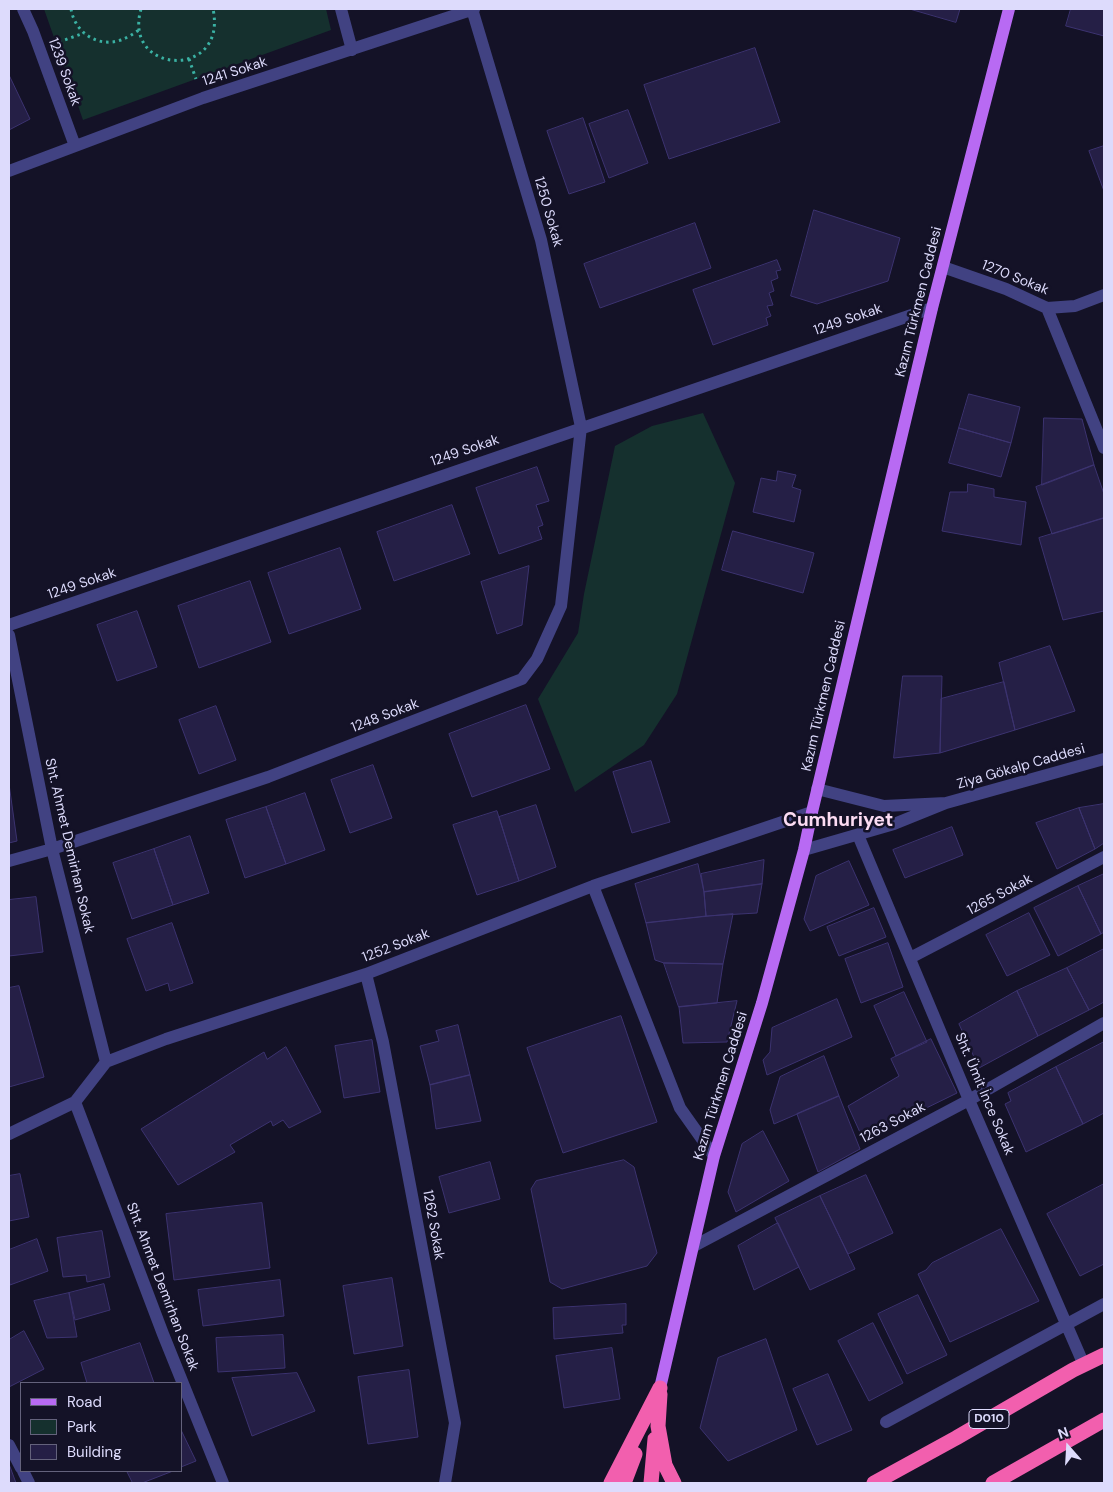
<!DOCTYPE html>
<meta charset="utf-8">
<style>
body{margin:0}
#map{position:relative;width:1113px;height:1492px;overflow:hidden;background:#141227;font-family:"DM Sans",sans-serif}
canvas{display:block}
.frame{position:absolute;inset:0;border:10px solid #dddbfc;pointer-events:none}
.legend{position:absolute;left:20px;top:1382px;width:162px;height:90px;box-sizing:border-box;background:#141227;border:1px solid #64627c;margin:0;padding:6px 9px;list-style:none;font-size:15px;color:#dddbfc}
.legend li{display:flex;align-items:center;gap:10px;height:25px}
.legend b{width:25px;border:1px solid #64627c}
.north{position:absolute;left:1043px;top:1422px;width:50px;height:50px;-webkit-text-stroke:4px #141227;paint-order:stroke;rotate:341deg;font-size:14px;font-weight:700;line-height:20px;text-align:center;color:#dddbfc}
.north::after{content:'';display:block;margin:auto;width:18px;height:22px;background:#dddbfc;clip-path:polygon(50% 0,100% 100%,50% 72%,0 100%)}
</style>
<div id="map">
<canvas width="1113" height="1492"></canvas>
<div class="frame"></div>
<ul class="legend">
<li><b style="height:6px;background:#b86af3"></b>Road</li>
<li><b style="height:14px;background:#15302e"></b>Park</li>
<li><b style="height:14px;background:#251f46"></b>Building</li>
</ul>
<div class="north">N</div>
</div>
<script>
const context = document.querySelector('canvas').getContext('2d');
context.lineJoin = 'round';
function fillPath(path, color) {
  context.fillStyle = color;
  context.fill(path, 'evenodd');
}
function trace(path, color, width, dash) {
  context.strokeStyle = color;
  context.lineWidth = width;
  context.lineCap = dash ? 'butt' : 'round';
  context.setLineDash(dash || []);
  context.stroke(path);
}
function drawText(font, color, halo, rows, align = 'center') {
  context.font = font + ' "DM Sans",sans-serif';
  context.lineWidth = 5;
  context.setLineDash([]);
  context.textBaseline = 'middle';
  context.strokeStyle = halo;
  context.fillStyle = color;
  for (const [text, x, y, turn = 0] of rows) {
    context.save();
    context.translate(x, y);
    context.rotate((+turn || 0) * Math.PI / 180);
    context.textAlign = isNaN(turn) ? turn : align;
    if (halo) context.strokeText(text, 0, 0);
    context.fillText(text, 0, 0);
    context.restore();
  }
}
fillPath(new Path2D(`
 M44,9h282l5,21 -248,90z
 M703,413l32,70 -58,211 -33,51 -69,47 -37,-93 40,-66 6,-39 31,-148 37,-20z`), '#15302e');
const building = new Path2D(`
 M910,9h50l-4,13z
 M1071,9h33v27l-38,-10z
 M755,48l25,74 -111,37 -25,-74z
 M9,75l21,44 -21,11z
 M628,110l20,53 -39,15 -20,-54z
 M583,118l22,64 -36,12 -22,-63z
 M1104,146v45l-15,-40z
 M814,210l86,28 -12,43 -71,23 -26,-8z
 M695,223l16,45 -111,40 -16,-44z
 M777,260l4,10 -5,1 2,7 -7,3 3,10 -5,2 4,12 -6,1 4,10 -5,2 2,7 -55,20 -20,-55z
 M969,394l51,13 -9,36 -52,-15z
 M1044,418l38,1 12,46 -52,20z
 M959,428l52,15 -10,34 -52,-14z
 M1094,465l10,29v24l-52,16 -16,-47z
 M537,467l12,34 -13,4 7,20 -5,2 4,12 -43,15 -23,-66z
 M778,471l18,4 -4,12 9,3 -7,32 -41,-10 8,-34 15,3z
 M968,484l26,5v8l32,5 -5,43 -79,-14 8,-39h17z
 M452,505l18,49 -76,27 -17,-49z
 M1104,518v93l-41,9 -24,-82z
 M733,531l81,22 -11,40 -81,-23z
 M340,548l21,61 -72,25 -21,-61z
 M529,566l-7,59 -25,9 -16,-52z
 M250,581l21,61 -72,26 -21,-62z
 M137,611l20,56 -40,14 -20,-56z
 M1050,646l25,65 -60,19 -16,-67z
 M903,676h39l-2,77 -46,5z
 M1004,682l11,48 -75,23 1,-54z
 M526,705l24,64 -78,28 -23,-63z
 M216,706l20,54 -37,14 -20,-54z
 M651,761l19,61 -38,11 -19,-61z
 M373,765l19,53 -42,15 -19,-53z
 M9,784l8,57 -8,2z
 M305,793l20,57 -39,14 -20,-57z
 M1104,804v39l-9,6 -16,-41z
 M536,805l20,62 -37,14 -20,-64z
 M266,807l20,57 -41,14 -19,-58z
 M1079,808l16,41 -38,20 -21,-46z
 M497,811l22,70 -42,14 -24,-70z
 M952,827l11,28 -58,23 -12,-28z
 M190,836l19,57 -36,12 -19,-56z
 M154,849l19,56 -41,14 -19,-56z
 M764,860l-2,24 -58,8 -3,-18z
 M849,861l20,44 -59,26 -6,-12 12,-43z
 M698,864l6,28 2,24 -60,7 -11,-39z
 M1104,874v58l-3,2 -23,-48z
 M762,884l-5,29 -51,3 -2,-24z
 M1078,886l23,48 -43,22 -24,-48z
 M36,897l7,55 -34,4v-56z
 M874,908l12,29 -47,19 -12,-29z
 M1029,913l21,42 -43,21 -21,-41z
 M733,914l-10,50 -59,-1 -9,-3 -9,-37z
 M172,923l21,60 -23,8 -2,-8 -22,8 -19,-52z
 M888,943l15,44 -42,16 -16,-44z
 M1104,949v53l-15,8 -22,-42z
 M664,963l59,1 -6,39 -38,4z
 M1067,968l22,42 -51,26 -21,-45z
 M19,986l25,91 -35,10v-99z
 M1017,991l21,45 -59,32 -20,-44z
 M904,992l23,50 -31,14 -22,-50z
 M837,999l15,38 -85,38 -4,-15 7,-8 2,-24z
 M737,1001l-10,41 -44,1 -4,-36z
 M621,1016l36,106 -94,31 -36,-105z
 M458,1025l12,50 -40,10 -10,-39 19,-5 -3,-10z
 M931,1039l26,54 -94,46 -15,-33 51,-30 -8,-17z
 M372,1040l8,52 -36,6 -9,-52z
 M1104,1042v71l-21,11 -27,-57z
 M286,1047l35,65 -32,16 -6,-8 -10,6 -2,-5 -41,24 5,7 -57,33 -37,-56 123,-77 3,7z
 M824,1056l15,40 -65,28 -4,-14 10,-33z
 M1056,1067l27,57 -57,28 -21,-48 6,-3 -3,-8z
 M470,1075l11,46 -45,8 -6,-44z
 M839,1096l21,53 -42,23 -21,-58z
 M763,1131l26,50 -53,31 -8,-20 14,-48z
 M624,1160l10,7 23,86 -10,13 -85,23 -12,-7 -19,-93 5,-8z
 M490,1162l10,37 -51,14 -10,-36z
 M20,1174l9,43 -20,4v-45z
 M866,1175l27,58 -45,21 -28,-58z
 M1104,1184v80l-24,12 -33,-62z
 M820,1196l35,73 -45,21 -35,-72z
 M262,1203l8,65 -96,12 -8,-66z
 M778,1223l21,44 -45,23 -16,-44z
 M1001,1229l38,72 -89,41 -32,-68 8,-4 6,-7z
 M102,1231l8,46 -23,5 -1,-7 -23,2 -6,-39z
 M37,1239l11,32 -38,14 -1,-5v-30z
 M392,1278l11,68 -49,8 -11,-68z
 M280,1280l4,36 -81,10 -5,-36z
 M104,1284l6,26 -35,10 -6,-27z
 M69,1293l8,44 -30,1 -13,-37z
 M918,1295l29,60 -40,19 -29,-60z
 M626,1304v21h-4l1,8 -69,6 -1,-31z
 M873,1323l30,60 -34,18 -31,-60z
 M24,1331l20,38 -35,18v-47z
 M283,1335l2,33 -67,4 -2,-34z
 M766,1339l31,91 -69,31 -28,-33 18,-70z
 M140,1343l14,40h-67l-6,-20z
 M612,1348l8,51 -56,9 -8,-52z
 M409,1370l9,67 -50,7 -10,-67z
 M297,1373l18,38 -63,25 -20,-58z
 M828,1374l24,56 -35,15 -24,-56z
 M181,1430l15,31 -15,6z
 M9,1464l7,19h-7z
 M127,1471h46l-31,12h-9z`);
fillPath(building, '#251f46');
trace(building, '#3c3370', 1);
trace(new Path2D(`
 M71,9c4,24 27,39 50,31 6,-2 12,-6 18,-10
 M141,9c-19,66 87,71 72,0
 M59,42l25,-9
 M189,59l7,20`), '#3ab1a3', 3, [2.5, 4]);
trace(new Path2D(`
 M23,9l10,22 42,115
 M341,9l11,41
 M9,171l194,-73 271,-89
 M943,267l63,22 41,19 28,-2 29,-11
 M1047,308l57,140
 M9,625l923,-317
 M9,635l43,214 54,213
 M946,803l158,-44
 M858,835l111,265 115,265
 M804,850l90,-26 52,-21 -62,3 -67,-17
 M9,861l43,-12 216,-72 254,-98 15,-20 24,-53 20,-179 -40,-187 -69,-231
 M593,886l87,222 34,48
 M910,958l194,-101
 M366,974l17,68 72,381 -10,60
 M75,1102l88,232 60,149
 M9,1134l66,-32 31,-40 60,-23 200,-65 227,-88 219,-74
 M694,1246l275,-146 135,-77
 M886,1422l218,-118
 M9,1445l12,23
 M23,1471l6,12`), '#414282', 12);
trace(new Path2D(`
 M660,1388l54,-232 48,-153 42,-153 8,-38 120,-504 77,-299`), '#b86af3', 12);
trace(new Path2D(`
 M660,1394l-2,32 7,39 9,18
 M611,1483l49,-95
 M624,1483l11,-29
 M651,1483l4,-44
 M874,1483l82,-45 117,-68 31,-15
 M993,1483l111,-63`), '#f25fae', 15);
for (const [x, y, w] of [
 [989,1419,40]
]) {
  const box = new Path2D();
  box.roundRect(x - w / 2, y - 9.5, w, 19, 4);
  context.fillStyle = '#141227';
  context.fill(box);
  trace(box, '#dddbfc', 1);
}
drawText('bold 12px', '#dddbfc', null, [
 ["D010",989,1419]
]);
drawText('14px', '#dddbfc', '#141227', [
 ["1239 Sokak",64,72,70],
 ["1241 Sokak",235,72,-18],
 ["1250 Sokak",548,212,74],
 ["1270 Sokak",1015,278,22],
 ["Kazım Türkmen Caddesi",919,302,-76],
 ["1249 Sokak",848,320,-19],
 ["1249 Sokak",465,451,-19],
 ["1249 Sokak",82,584,-19],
 ["Kazım Türkmen Caddesi",824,696,-77],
 ["1248 Sokak",385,716,-21],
 ["Ziya Gökalp Caddesi",1021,767,-16],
 ["Sht. Ahmet Demirhan Sokak",69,846,77],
 ["1265 Sokak",1000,895,-28],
 ["1252 Sokak",396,946,-21],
 ["Kazım Türkmen Caddesi",721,1086,-73],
 ["Sht. Ümit İnce Sokak",984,1094,67],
 ["1263 Sokak",893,1123,-28],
 ["1262 Sokak",433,1225,80],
 ["Sht. Ahmet Demirhan Sokak",162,1287,69]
]);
drawText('bold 19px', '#fcdcf3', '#141227', [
 ["Cumhuriyet",838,821]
]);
</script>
